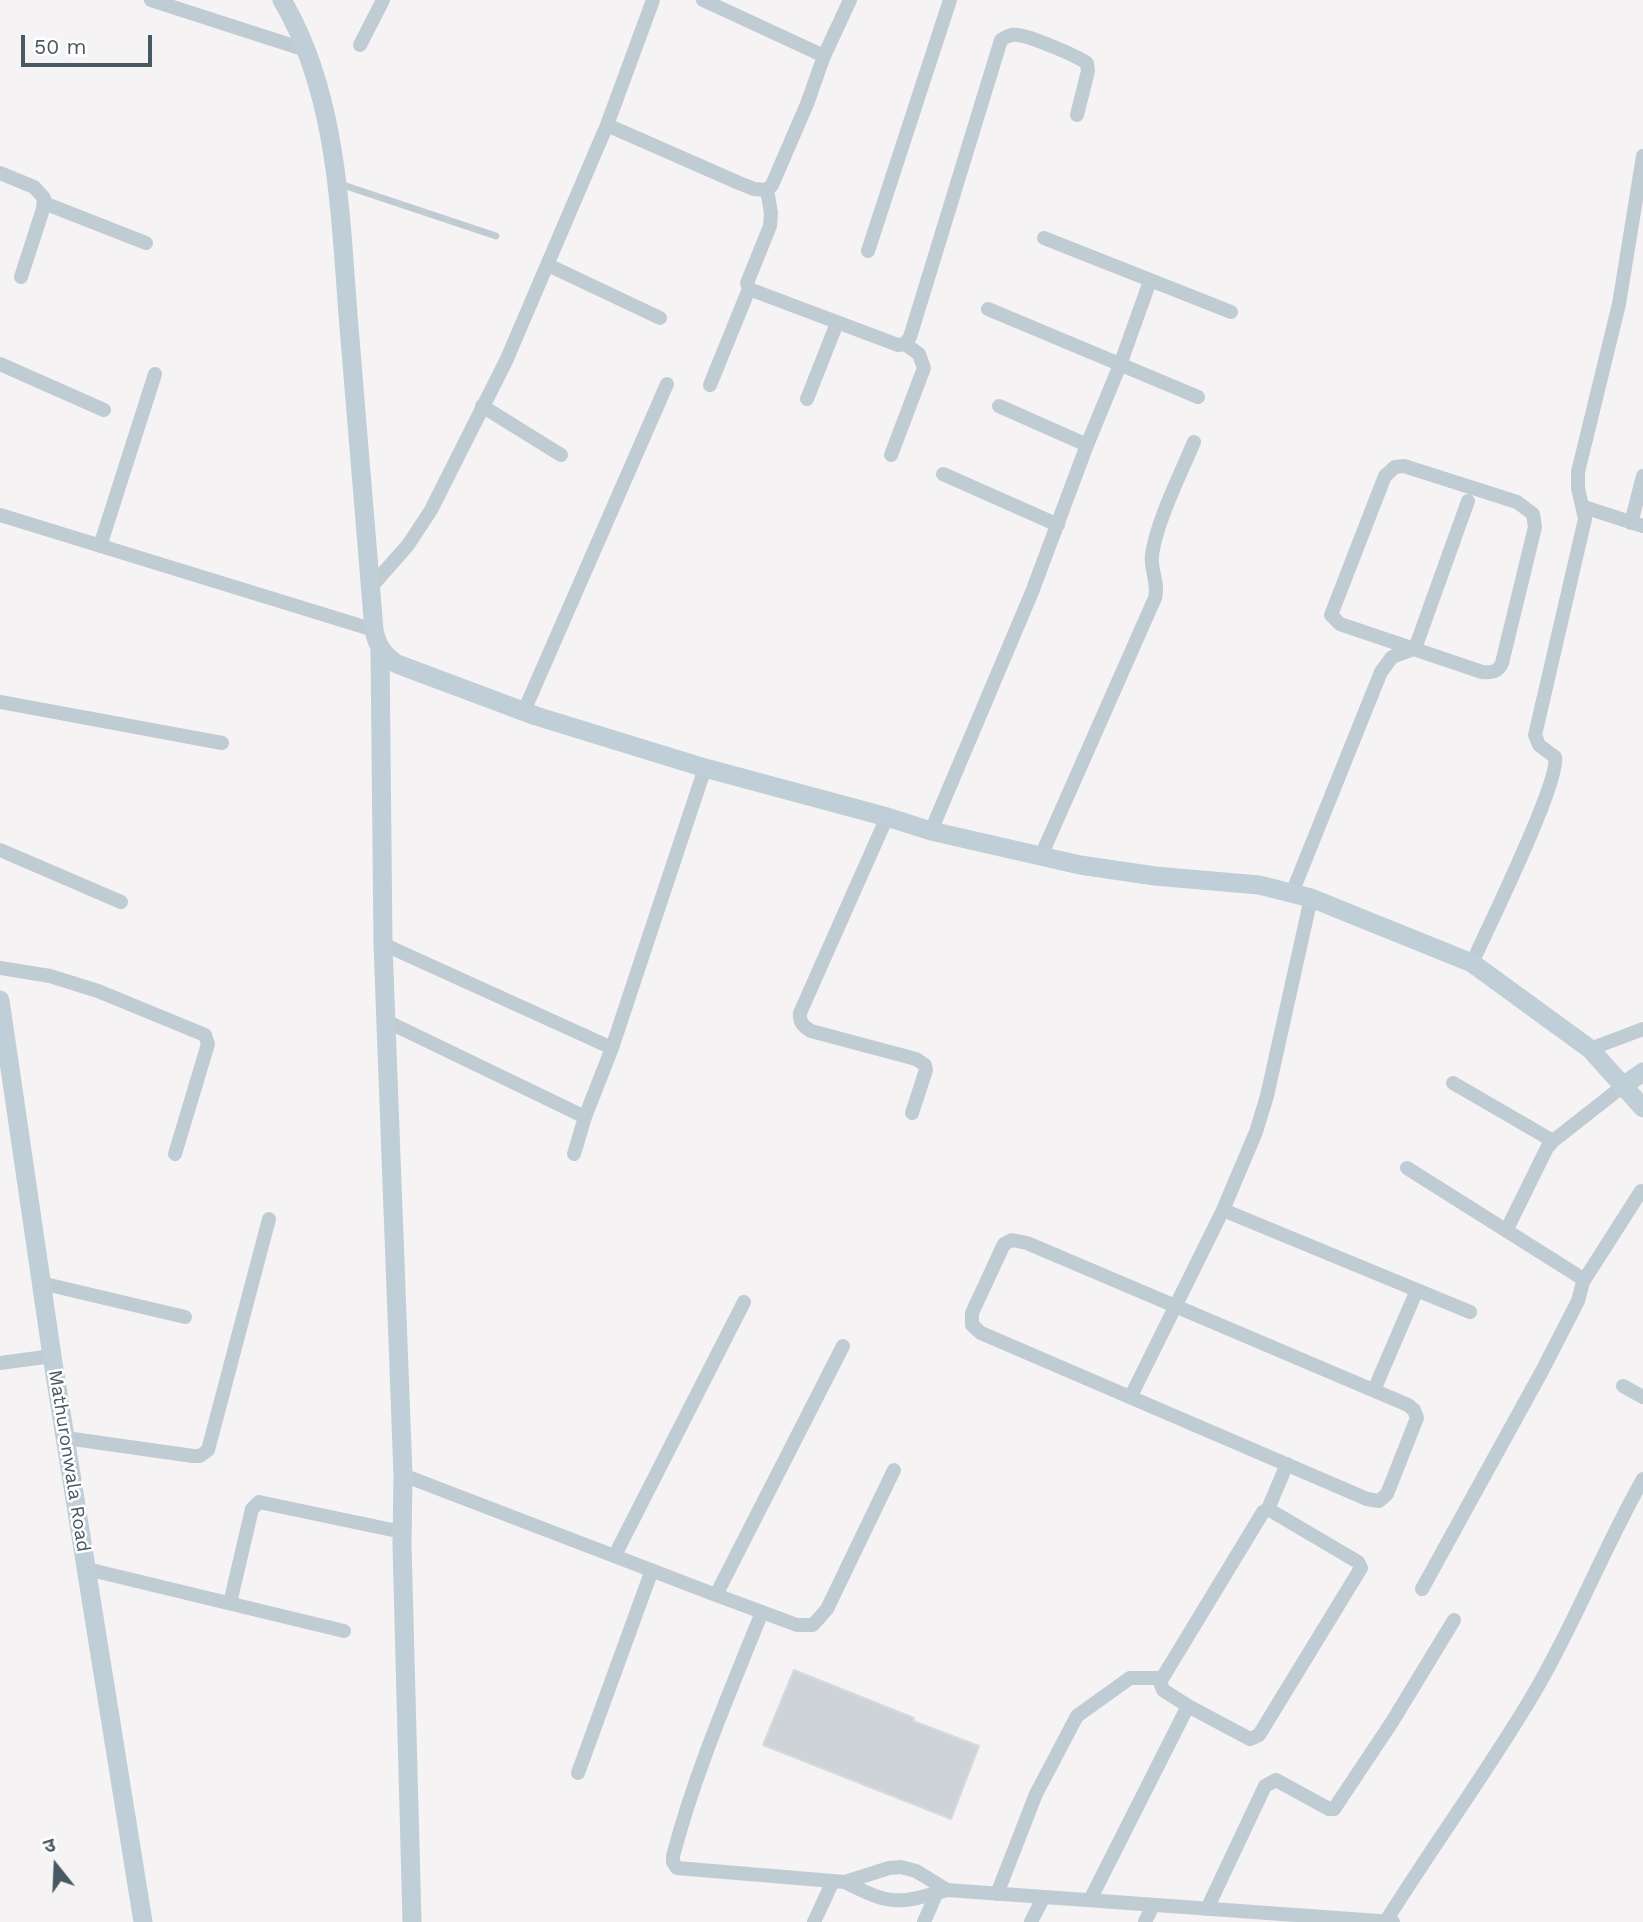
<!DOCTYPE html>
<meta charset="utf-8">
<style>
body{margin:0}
#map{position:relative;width:1643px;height:1922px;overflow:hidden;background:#f5f3f3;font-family:"Work Sans","Noto Sans Devanagari",sans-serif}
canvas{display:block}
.north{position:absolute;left:21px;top:1831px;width:70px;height:70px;-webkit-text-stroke:5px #fff;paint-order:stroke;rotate:342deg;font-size:19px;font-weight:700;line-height:28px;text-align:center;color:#485962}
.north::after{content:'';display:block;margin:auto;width:24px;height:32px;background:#485962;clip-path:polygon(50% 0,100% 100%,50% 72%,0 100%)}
.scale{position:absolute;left:21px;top:35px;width:131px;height:32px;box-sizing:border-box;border:4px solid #485962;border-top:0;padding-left:9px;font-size:21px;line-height:24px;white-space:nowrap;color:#485962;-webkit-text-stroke:5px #fff;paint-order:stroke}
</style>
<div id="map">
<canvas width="1643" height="1922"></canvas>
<div class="north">उ</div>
<div class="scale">50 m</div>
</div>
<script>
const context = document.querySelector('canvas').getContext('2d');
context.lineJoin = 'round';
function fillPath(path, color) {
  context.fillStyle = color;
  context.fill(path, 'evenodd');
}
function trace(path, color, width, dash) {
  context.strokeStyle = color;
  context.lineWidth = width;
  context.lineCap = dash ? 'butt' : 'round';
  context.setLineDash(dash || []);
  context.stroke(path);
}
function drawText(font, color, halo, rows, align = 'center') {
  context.font = font + ' "Work Sans",sans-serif';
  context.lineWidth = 5;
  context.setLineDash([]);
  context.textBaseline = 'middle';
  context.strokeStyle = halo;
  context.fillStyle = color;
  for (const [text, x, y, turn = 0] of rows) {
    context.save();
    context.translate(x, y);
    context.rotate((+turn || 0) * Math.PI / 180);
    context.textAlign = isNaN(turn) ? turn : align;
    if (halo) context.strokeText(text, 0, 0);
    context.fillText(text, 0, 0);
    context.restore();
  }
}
const building = new Path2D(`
 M794,1670l120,48 -1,3 66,25 -28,73 -188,-74z`);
fillPath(building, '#ced3d8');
trace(building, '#d6dade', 2);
trace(new Path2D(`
 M340,184l156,52`), '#c0ccd3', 7);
trace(new Path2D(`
 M151,0l155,50
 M703,0l121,56
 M360,45l23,-45
 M607,125l132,58 15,6 13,1 5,-5 35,-81 17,-48 26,-56
 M0,173l34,14 10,11 -1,11 -22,68
 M767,190l4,23 -1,13 -23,57 2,6 149,56 7,-1 5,-7 91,-297c5,-3 9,-6 16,-5 13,1 58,20 70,28l1,8 -11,44
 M44,203l102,40
 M1044,238l187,74
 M868,251l82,-251
 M548,265l112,53
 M988,309l210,88
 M0,364l104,46
 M710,385l39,-96
 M807,399l30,-76
 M482,406l79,49
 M999,406l88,39
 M891,455l33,-87 -5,-14 -14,-10
 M1404,466l113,36 16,12 2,13 -33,136c-4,9 -10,10 -20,9l-142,-48 -9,-9 54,-139 10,-9z
 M943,474l115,51
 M1584,507l59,19
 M0,515l374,115
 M1631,523l12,-47
 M100,546l55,-172
 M371,587l37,-42 23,-35 75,-149 101,-236 46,-125
 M0,702l222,41
 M524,711l143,-327
 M887,817l-87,196c-1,9 3,13 11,18l105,28 9,6 1,5 -14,43
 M931,831l101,-239 55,-147 33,-80 30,-84
 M0,850l121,52
 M1041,856l114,-258c4,-16 -5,-28 -3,-43 4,-32 29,-82 42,-113
 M1292,893l89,-221 11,-15 19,-7 6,-7 51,-142
 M383,944l229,104 93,-280
 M1472,963c14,-31 89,-183 83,-206l-16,-12 -4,-10 50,-216 -7,-31v-16l41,-168 24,-148
 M0,968l50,8 48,15 107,44 3,9 -33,110
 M386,1021l199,96
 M1590,1049l53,-20
 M1453,1083l100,58
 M574,1154l11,-37 27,-69
 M1407,1168l173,109 3,5 -5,19 -36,70 -120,218
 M1223,1210l247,102
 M1507,1229l40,-81 6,-7 70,-55
 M1012,1240l15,3 381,162 6,5 3,8 -30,76 -8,7 -12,-2 -386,-166 -9,-8v-12l32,-69z
 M1583,1282l58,-91
 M41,1283l144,34
 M0,1363l52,-7
 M1623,1386l20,11
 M1374,1390l43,-100
 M1131,1396l92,-186 33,-78 11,-36 44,-198
 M66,1438l127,18h7l8,-6 61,-231
 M403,1475l313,120 127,-249
 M1268,1509l90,53 3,6 -102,167 -9,4 -62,-33 -25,-16 -3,-8 103,-170z
 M1268,1509l19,-45
 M615,1555l129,-253
 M87,1569l257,62
 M716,1595l81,30h16l14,-16 67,-139
 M230,1603l22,-94 7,-7 143,30
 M762,1612c-32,80 -67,160 -89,244v6l4,6 168,14 44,-14 12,-1 15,4 31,19
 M578,1773l74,-203
 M845,1882c47,24 52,22 102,8l446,32
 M997,1894l39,-100 41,-78 53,-38h32
 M1090,1900l98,-194
 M1207,1909l58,-123 11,-6 53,29h5l58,-87 62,-102
 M1386,1921c48,-77 102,-150 148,-228 41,-69 69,-144 109,-214
 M814,1922l19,-41
 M924,1922l13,-30
 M1031,1922l12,-24
 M1145,1922l8,-17`), '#c0ccd3', 14);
trace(new Path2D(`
 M282,0c57,96 58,218 67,327 9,101 17,202 25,303 3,15 9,25 23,34l139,52 169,52 182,49 44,14 149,34 75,11 104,9 52,13 161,65 118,86 53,59
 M380,648l3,296 20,531 -1,70 10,377
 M0,1000l52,356 91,566
 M1623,1086l20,-14`), '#bfced7', 19);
drawText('19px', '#485962', '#fff', [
 ["Mathuronwala Road",69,1461,81]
]);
</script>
